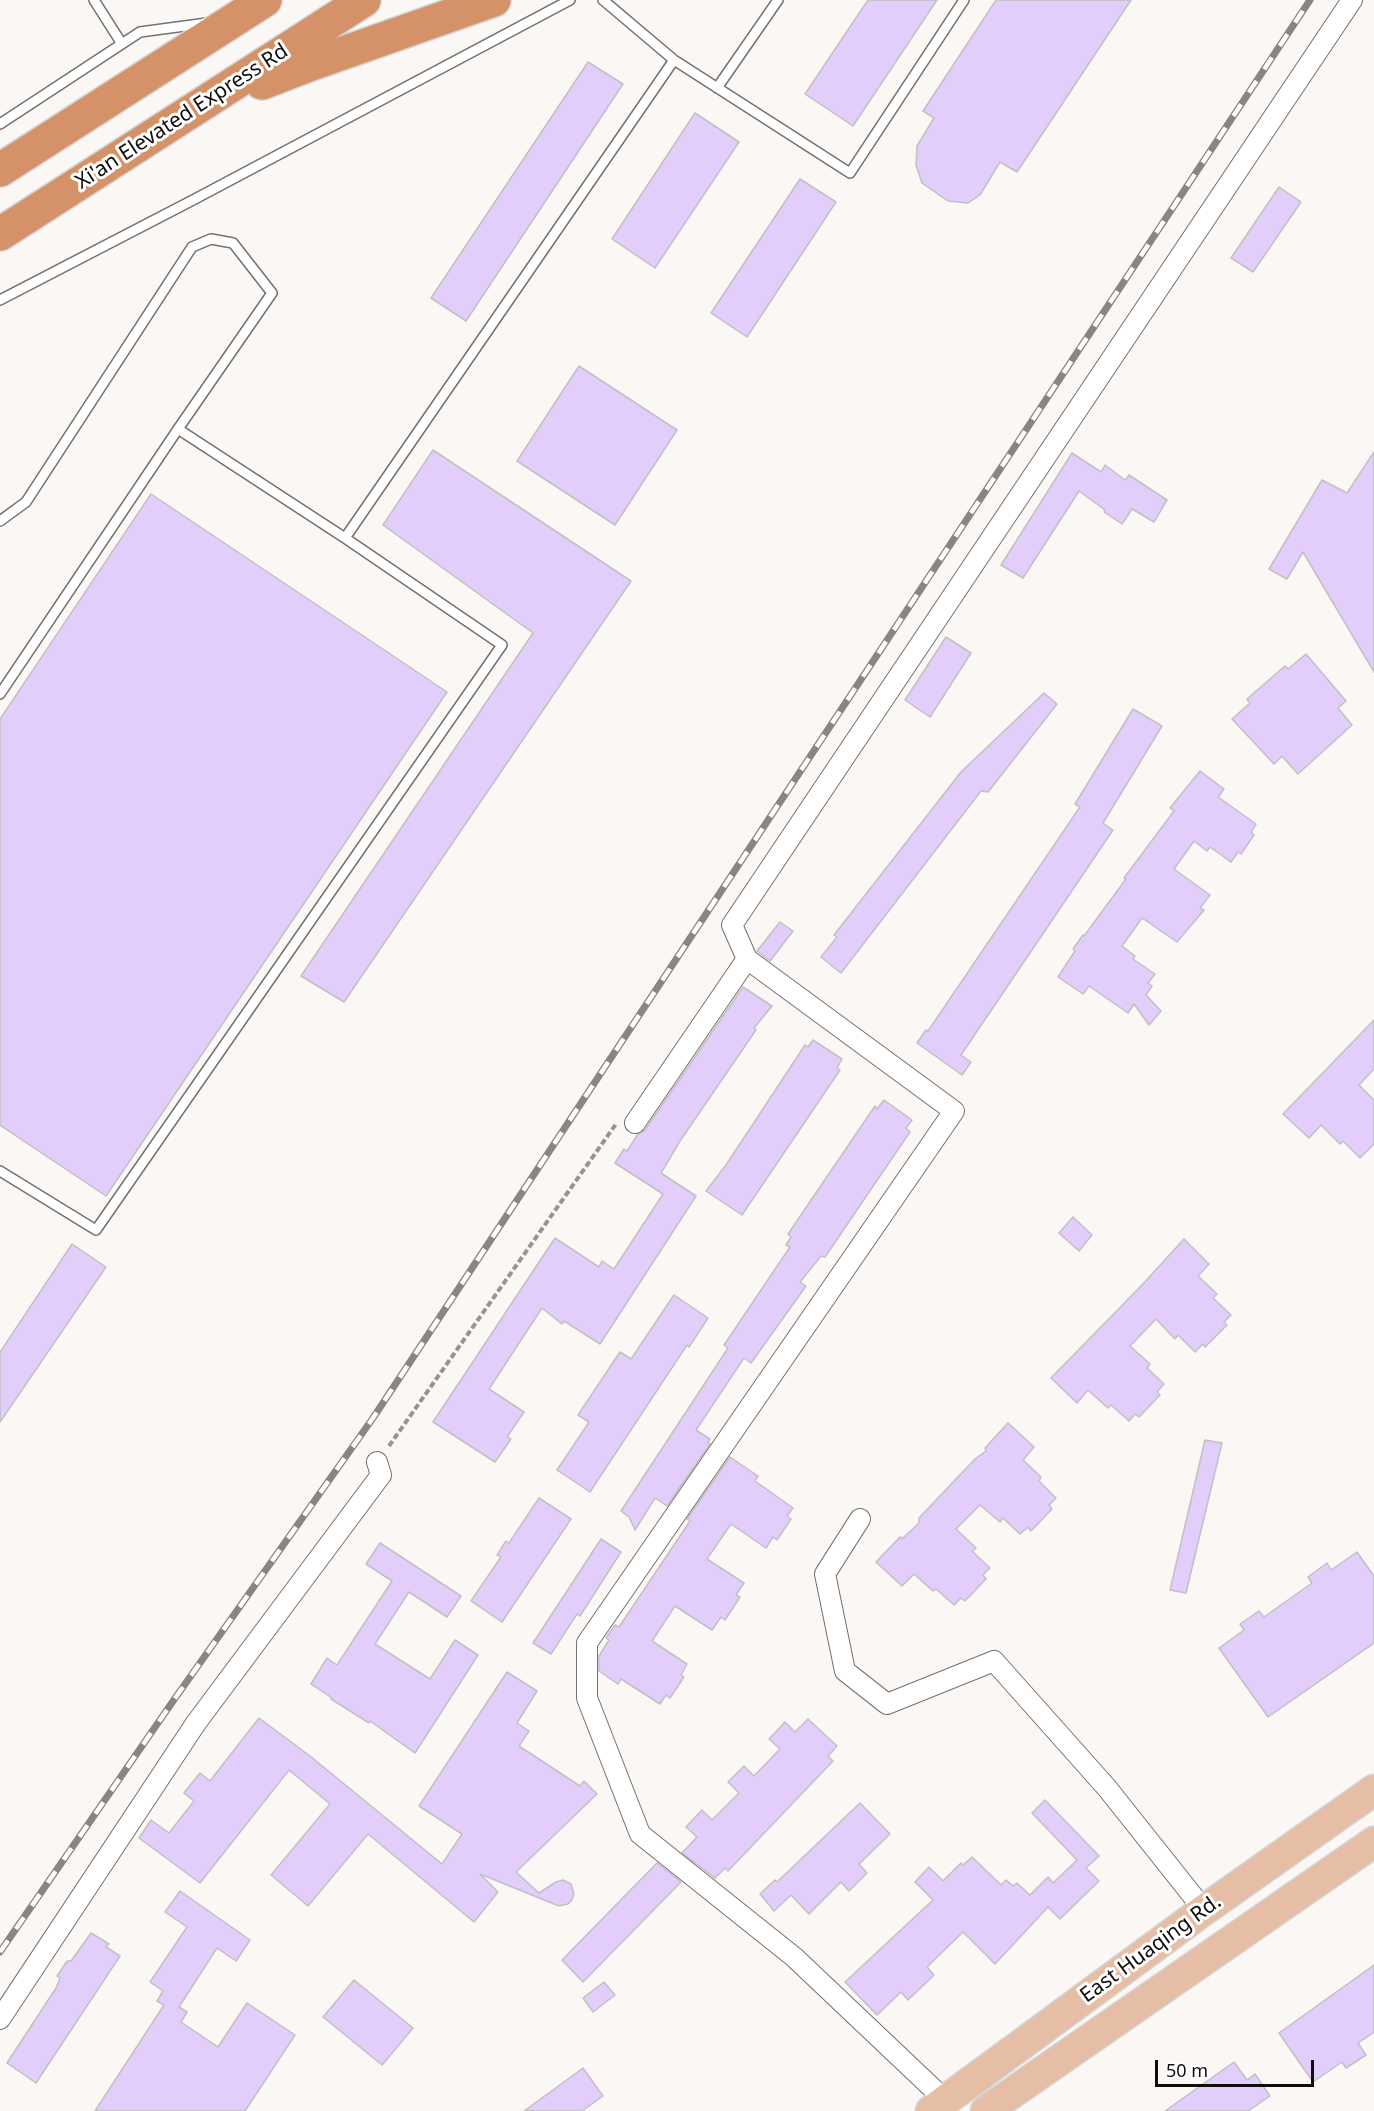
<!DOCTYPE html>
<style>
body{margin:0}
#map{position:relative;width:1374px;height:2111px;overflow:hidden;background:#fbf7f4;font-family:"Noto Sans",sans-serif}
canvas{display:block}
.scale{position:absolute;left:1155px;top:2060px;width:159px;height:27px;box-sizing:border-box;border:3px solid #0f0e0d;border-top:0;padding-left:8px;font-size:18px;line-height:21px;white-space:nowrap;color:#0f0e0d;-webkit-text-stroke:4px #fff;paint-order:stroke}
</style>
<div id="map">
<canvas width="1374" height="2111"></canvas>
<div class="scale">50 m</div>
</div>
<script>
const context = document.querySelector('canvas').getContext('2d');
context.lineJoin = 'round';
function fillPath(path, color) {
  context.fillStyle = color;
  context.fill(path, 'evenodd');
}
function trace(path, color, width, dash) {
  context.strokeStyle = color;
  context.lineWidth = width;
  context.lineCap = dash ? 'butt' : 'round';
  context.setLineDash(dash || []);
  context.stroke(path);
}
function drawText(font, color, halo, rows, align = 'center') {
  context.font = font + ' "Noto Sans",sans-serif';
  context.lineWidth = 6;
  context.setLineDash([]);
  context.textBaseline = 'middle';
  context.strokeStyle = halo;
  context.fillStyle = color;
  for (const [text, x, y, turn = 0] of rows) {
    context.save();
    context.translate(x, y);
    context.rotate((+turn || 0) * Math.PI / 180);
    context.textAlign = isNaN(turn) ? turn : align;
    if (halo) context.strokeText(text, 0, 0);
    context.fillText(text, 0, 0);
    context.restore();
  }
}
const building = new Path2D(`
 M868,0h69l-84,126 -48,-32z
 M996,0h135l-114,172 -17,-10 -20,33 -12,8 -20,-2 -26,-18 -6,-18 1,-19 17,-28 -11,-7z
 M588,62l35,22 -157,237 -35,-23z
 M695,113l44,29 -84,126 -43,-29z
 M800,179l36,23 -89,135 -36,-24z
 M1279,187l22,15 -48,70 -22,-14z
 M579,366l98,64 -62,95 -98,-64z
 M433,450l198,131 -287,421 -43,-26 232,-343 -150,-108z
 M1374,452v220l-71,-120 -16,27 -18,-10 53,-89 25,13z
 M1072,453l29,19 4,-7 20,15 4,-5 38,25 -13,22 -22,-13 -10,15 -18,-12 1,-2 -26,-19 -56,87 -22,-13z
 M151,494l296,198 -341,504 -106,-71v-406z
 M946,637l25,16 -41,64 -25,-17z
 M1306,654l40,47 -8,7 14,17 -54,49 -16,-18 -8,8 -42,-45 18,-16 -3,-4 38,-33 3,3z
 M1044,693l13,11 -69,88 -7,-1 -140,182 -20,-16 16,-20 -3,-2 127,-163z
 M1133,709l29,17 -59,97 10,7 -152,225 10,7 -9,13 -45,-32 9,-13 2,1 152,-224 -5,-3z
 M1200,771l24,18 -6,8 38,27 -5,8 3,3 -13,19 -3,-2 -7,10 -21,-15 -3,4 -13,-10 -20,28 36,26 -10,13 4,2 -27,32 -35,-24 -20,28 13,10 -2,3 22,15 -7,9 4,3 -6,9 15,16 -12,14 -15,-21 -6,9 -39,-27 -6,8 -25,-17 17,-26 -2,-2 10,-14 1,1 42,-57 -2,-1 50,-67 -4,-3z
 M780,922l13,9 -23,30 -13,-10z
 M743,987l29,19 -18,22 2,2 -76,111 -19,32 35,23 -96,148 -36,-23 -2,3 -20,-16 -53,81 35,23 -17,25 4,2 -16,23 -62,-40 122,-184 44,29 3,-6 12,8 49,-75 -48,-31 9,-14 3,2 11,-17 7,-4z
 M1374,1020v49l-15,16 15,15v44l-14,14 -17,-17 -3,3 -19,-19 -12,13 -26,-24z
 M813,1040l29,19 -5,9 3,2 -98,145 -36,-24 20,-26 79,-120 3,2z
 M884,1100l28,20 -6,8 4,4 -85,125 -4,-1 -21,26 6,4 -55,77 -7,-5 -48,72 14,9 -2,3 2,2 -43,62 -12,-8 -20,32 -6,-13 -8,-6 107,-163 -4,-3 66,-98 -4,-2 5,-8 -3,-3 87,-128 2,3z
 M1073,1217l19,18 -13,16 -20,-18z
 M1184,1239l25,25 -11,12 19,18 -4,4 18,17 -7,7 3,3 -22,22 -2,-3 -8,8 -17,-17 -3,4 -19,-20 -26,27 20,18 -3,4 17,16 -7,8 3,3 -21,22 -4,-3 -6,7 -18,-16 -3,3 -20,-18 -11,13 -26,-25 91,-93z
 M72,1244l34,23 -106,155v-70z
 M674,1295l34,23 -19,29 -2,-2 -97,147 -33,-22 32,-48 -11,-7 42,-63 11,7z
 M1008,1423l26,24 -11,13 18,17 -2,4 17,17 -7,7 3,4 -21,22 -3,-4 -8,7 -17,-16 -3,4 -20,-17 -24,24 20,19 -4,3 18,17 -7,7 3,4 -21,22 -4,-3 -7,7 -18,-16 -3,2 -19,-17 -12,12 -26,-24 24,-25 3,1 16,-15v-5l56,-59 11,-8 -1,-3z
 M1205,1440l17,3 -36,150 -16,-3z
 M730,1457l28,19 -3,5 38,27 -6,8 4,3 -14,21 -4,-3 -7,11 -35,-24 -24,35 37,24 -8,12 4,2 -15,23 -4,-3 -9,13 -37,-24 -23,35 35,23 -6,11 3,2 -14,21 -4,-3 -6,9 -39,-25 -3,5 -19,-13v-15l10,-16 -3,-2 9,-13 4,2 71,-106 -3,-2z
 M539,1498l32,21 -69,103 -31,-21 30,-44 -4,-2 9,-14 3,2z
 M601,1539l20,13 -41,64 -3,-2 -26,40 -18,-11z
 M380,1543l81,53 -14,21 -38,-25 -34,52 55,35 25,-39 23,15 -63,98 -45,-32 -1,2 -38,-24 1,-1 -21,-14 16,-26 10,7 55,-84 -26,-17z
 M1357,1552l17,24v67l-106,74 -49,-69 25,-18 -4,-6 19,-13 5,6 48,-34 -4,-6 19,-14 4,7z
 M507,1672l30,19 -20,32 12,8 -10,15 61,40 4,-5 13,13 -81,78 23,21 17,-11 7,-2 8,4 3,10 -2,6 -4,4 -9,2 -79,-32 18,18 -24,30 -106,-88 -60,72 -37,-31 59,-71 -41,-34 -89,113 -61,-45 12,-18 18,13 25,-32 -10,-8 16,-20 10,8 49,-63 51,38 132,108 20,-30 -43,-28z
 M808,1719l29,27 -9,10 5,5 -105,110 -3,-3 -10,10 -33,-25 15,-16 -11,-10 16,-17 10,10 27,-27 -11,-11 16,-16 10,10 26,-27 -11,-10 16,-17 10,10z
 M1045,1800l54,56 -13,12 13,13 -39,38 -12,-12 -53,57 -32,-32 -36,35 7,8 -26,25 -7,-8 -24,23 -32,-33 88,-82 -18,-18 14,-15 14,14 18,-18 2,2 9,-8 29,28 5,-5 7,6 4,-3 13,12 18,-18 5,6 24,-23 -45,-47z
 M860,1803l30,31 -31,30 8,9 -18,18 -8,-9 -32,32 -18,-19 -17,16 -14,-17 15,-14 2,2z
 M657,1863l24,19 -98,100 -21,-22z
 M180,1891l70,49 -14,21 -19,-13 -38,59 8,5 -6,10 37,25 29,-44 48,32 -50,76h-150l69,-106 -7,-4 6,-10 -13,-9 37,-55 -22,-15z
 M91,1933l18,11 -3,3 14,9 -84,127 -29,-20 49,-75 4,-10 -3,-2 10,-15h4z
 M1374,1965v67l-16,11 8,12 -20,13 -4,-6 -29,20 -34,-49z
 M354,1980l59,48 -31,37 -59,-48z
 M604,1982l11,13 -22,17 -10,-14z
 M1234,2062l13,18 8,-6 15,22 -22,15h-83z
 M583,2068l20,28 -21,15h-58z`);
fillPath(building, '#e2cdfb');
trace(building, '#c1c0c3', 1.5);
const lane = new Path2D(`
 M94,0l28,44
 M603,0l71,60 176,113 114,-173
 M717,88l61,-88
 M0,124l140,-92 67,-9
 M0,300l193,-100 377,-200
 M0,521l26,-19 166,-255 19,-8 22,4 39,50 -94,136 -178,265
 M345,538l329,-478
 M0,1171l96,59 406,-585 -157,-107 -167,-109`);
const street = new Path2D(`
 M635,1123l112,-164
 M860,1519l-35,55 20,97 42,33 107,-43 113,127 97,122
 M0,2019l196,-296 185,-248 -4,-13
 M946,2101l-152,-144 -154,-123 -53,-136v-55l367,-532 -207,-152 -15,-34 620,-925`);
const primary = new Path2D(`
 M931,2111l273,-201 170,-120
 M986,2111l388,-269`);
const highway = new Path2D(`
 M262,83l44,-17 188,-66
 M0,170l265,-170
 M0,234l364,-234`);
trace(lane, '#74716e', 12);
trace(street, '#74716e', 22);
trace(primary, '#d4d4d3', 33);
trace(highway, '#d4d4d3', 36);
trace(new Path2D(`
 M389,1446l227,-322`), '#969391', 4, [6, 3]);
trace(lane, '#fff', 9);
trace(street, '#fff', 20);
trace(primary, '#e6bea5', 30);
trace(highway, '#d59269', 33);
const rail = new Path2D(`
 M0,1952l171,-248 202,-286 937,-1418`);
trace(rail, '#888583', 7);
trace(rail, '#fff', 4.5, [14]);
drawText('21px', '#0f0e0d', '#fff', [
 ["Xi'an Elevated Express Rd",182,117,-33],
 ["East Huaqing Rd.",1151,1949,-36]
]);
</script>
